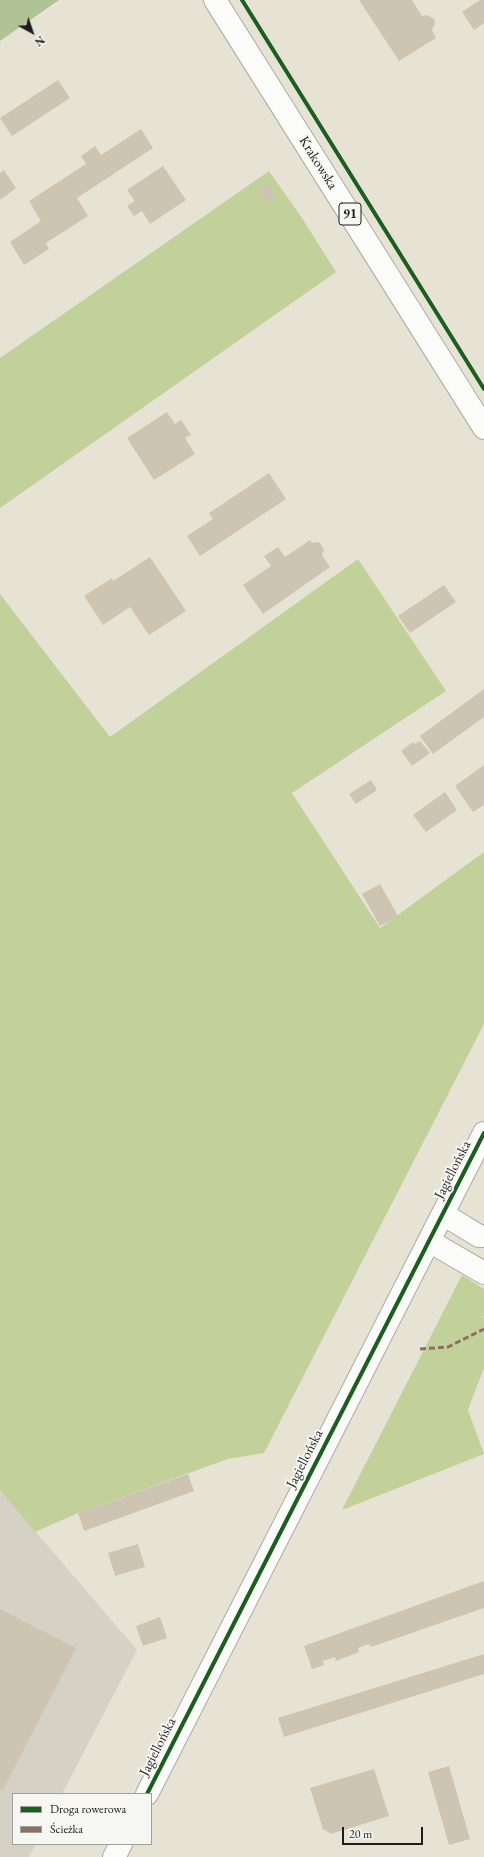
<!DOCTYPE html>
<meta charset="utf-8">
<style>
body{margin:0}
#map{position:relative;width:484px;height:1857px;overflow:hidden;background:#e6e3d5;font-family:"EB Garamond",serif}
canvas{display:block}
.legend{position:absolute;left:12px;top:1793px;width:140px;height:52px;box-sizing:border-box;background:#f6f6f2;border:1px solid #9f9f9c;margin:0;padding:5px 7px;list-style:none;font-size:12px;color:#1c1c1c}
.legend li{display:flex;align-items:center;gap:8px;height:20px}
.legend b{width:20px;border:1px solid #9f9f9c}
.north{position:absolute;left:12px;top:12px;width:40px;height:40px;-webkit-text-stroke:3px #f6f6f2;paint-order:stroke;rotate:140deg;font-size:11px;font-weight:700;line-height:16px;text-align:center;color:#1c1c1c}
.north::after{content:'';display:block;margin:auto;width:14px;height:18px;background:#1c1c1c;clip-path:polygon(50% 0,100% 100%,50% 72%,0 100%)}
.scale{position:absolute;left:342px;top:1827px;width:81px;height:18px;box-sizing:border-box;border:2px solid #1c1c1c;border-top:0;padding-left:5px;font-size:12px;line-height:14px;white-space:nowrap;color:#1c1c1c;-webkit-text-stroke:3px #f6f6f2;paint-order:stroke}
</style>
<div id="map">
<canvas width="484" height="1857"></canvas>
<ul class="legend">
<li><b style="height:5px;background:#1b5e20"></b>Droga rowerowa</li>
<li><b style="height:5px;background:#8d6e63"></b>Ścieżka</li>
</ul>
<div class="north">N</div>
<div class="scale">20 m</div>
</div>
<script>
const context = document.querySelector('canvas').getContext('2d');
context.lineJoin = 'round';
function fillPath(path, color) {
  context.fillStyle = color;
  context.fill(path, 'evenodd');
}
function trace(path, color, width, dash) {
  context.strokeStyle = color;
  context.lineWidth = width;
  context.lineCap = dash ? 'butt' : 'round';
  context.setLineDash(dash || []);
  context.stroke(path);
}
function drawText(font, color, halo, rows, align = 'center') {
  context.font = font + ' "EB Garamond",serif';
  context.lineWidth = 4;
  context.setLineDash([]);
  context.textBaseline = 'middle';
  context.strokeStyle = halo;
  context.fillStyle = color;
  for (const [text, x, y, turn = 0] of rows) {
    context.save();
    context.translate(x, y);
    context.rotate((+turn || 0) * Math.PI / 180);
    context.textAlign = isNaN(turn) ? turn : align;
    if (halo) context.strokeText(text, 0, 0);
    context.fillText(text, 0, 0);
    context.restore();
  }
}
fillPath(new Path2D(`
 M0,1490l137,160 -75,144h-49v50h23l-7,13h-29z`), '#d6d1c5');
fillPath(new Path2D(`
 M269,171l33,47 34,54 -336,236v-150z
 M358,559l88,132 -154,102 88,135 104,-76v172l-220,429 -36,6 -150,54 -43,19 -35,-42v-896l110,143z
 M462,1275l22,14v27l-2,1 2,1v50l-16,42 16,44 -142,56z`), '#c2d19a');
fillPath(new Path2D(`
 M0,0h59l-59,41z`), '#b0c394');
fillPath(new Path2D(`
 M359,0h53l10,16 5,-1 7,4 1,5 -3,6 4,8 -37,23z
 M480,0h4v23l-10,7 -12,-18z
 M58,80l12,18 -58,38 -12,-18z
 M141,129l12,19 -76,50 11,18 -42,27 3,6 -25,16 -14,-23 31,-21 -12,-20 57,-37 -5,-8 14,-10 6,9z
 M163,166l23,34 -36,24 -8,-13 -8,5 -7,-10 8,-5 -8,-11z
 M4,170l12,18 -16,12v-27z
 M267,183l10,15 -10,6 -10,-14z
 M167,412l8,12 6,-4 10,15 -6,3 10,16 -41,26 -27,-42z
 M269,473l17,26 -86,57 -13,-20 26,-17 -4,-6z
 M310,540l2,3 7,-1 5,7 -2,6 8,12 -67,47 -20,-29 28,-19 -7,-10 14,-9 7,10z
 M150,557l36,54 -37,24 -19,-28 -27,18 -19,-29 28,-18 1,3z
 M444,585l12,17 -46,31 -12,-17z
 M484,689v28l-51,37 -13,-18z
 M420,741l10,12 -18,13 -11,-15 12,-9 2,2z
 M484,765v40l-11,7 -18,-26z
 M371,780l6,10 -21,14 -7,-10z
 M445,792l12,18 -31,22 -13,-17z
 M380,884l18,32 -18,10 -18,-32z
 M188,1474l6,17 -110,40 -6,-18z
 M138,1544l7,23 -30,9 -7,-23z
 M484,1581v27l-113,39 -2,-3 -11,4 1,4 -23,9 -1,-4 -12,4 1,4 -12,4 -8,-23z
 M0,1609l76,39 -73,142 -3,-1z
 M160,1617l7,21 -24,8 -7,-20z
 M484,1654v20l-200,63 -6,-19z
 M449,1766l21,73 -21,6 -21,-73z
 M374,1769l15,47 -58,18 -8,-5 -13,-41z`), '#cec4b2');
const minor = new Path2D(`
 M443,1214l36,22h5
 M429,1241l55,32
 M147,1794l337,-661
 M114,1857l7,-13`);
const major = new Path2D(`
 M215,0l269,428`);
trace(minor, '#adaba3', 24);
trace(major, '#adaba3', 24);
trace(minor, '#fbfbf9', 22);
trace(major, '#fbfbf9', 22);
trace(new Path2D(`
 M420,1349l28,-2 36,-18`), '#8d6e63', 3, [6, 3]);
trace(new Path2D(`
 M242,0l242,389
 M147,1794l337,-661`), '#1b5e20', 4);
for (const [x, y, w] of [
 [350,214,22]
]) {
  const box = new Path2D();
  box.roundRect(x - w / 2, y - 11, w, 22, 3);
  context.fillStyle = '#f6f6f2';
  context.fill(box);
  trace(box, '#1c1c1c', 1);
}
drawText('bold 13px', '#1c1c1c', null, [
 ["91",350,214]
]);
drawText('14px', '#1c1c1c', '#f6f6f2', [
 ["Krakowska",318,163,58],
 ["Jagiellońska",453,1170,-63],
 ["Jagiellońska",305,1459,-63],
 ["Jagiellońska",158,1747,-63]
]);
</script>
